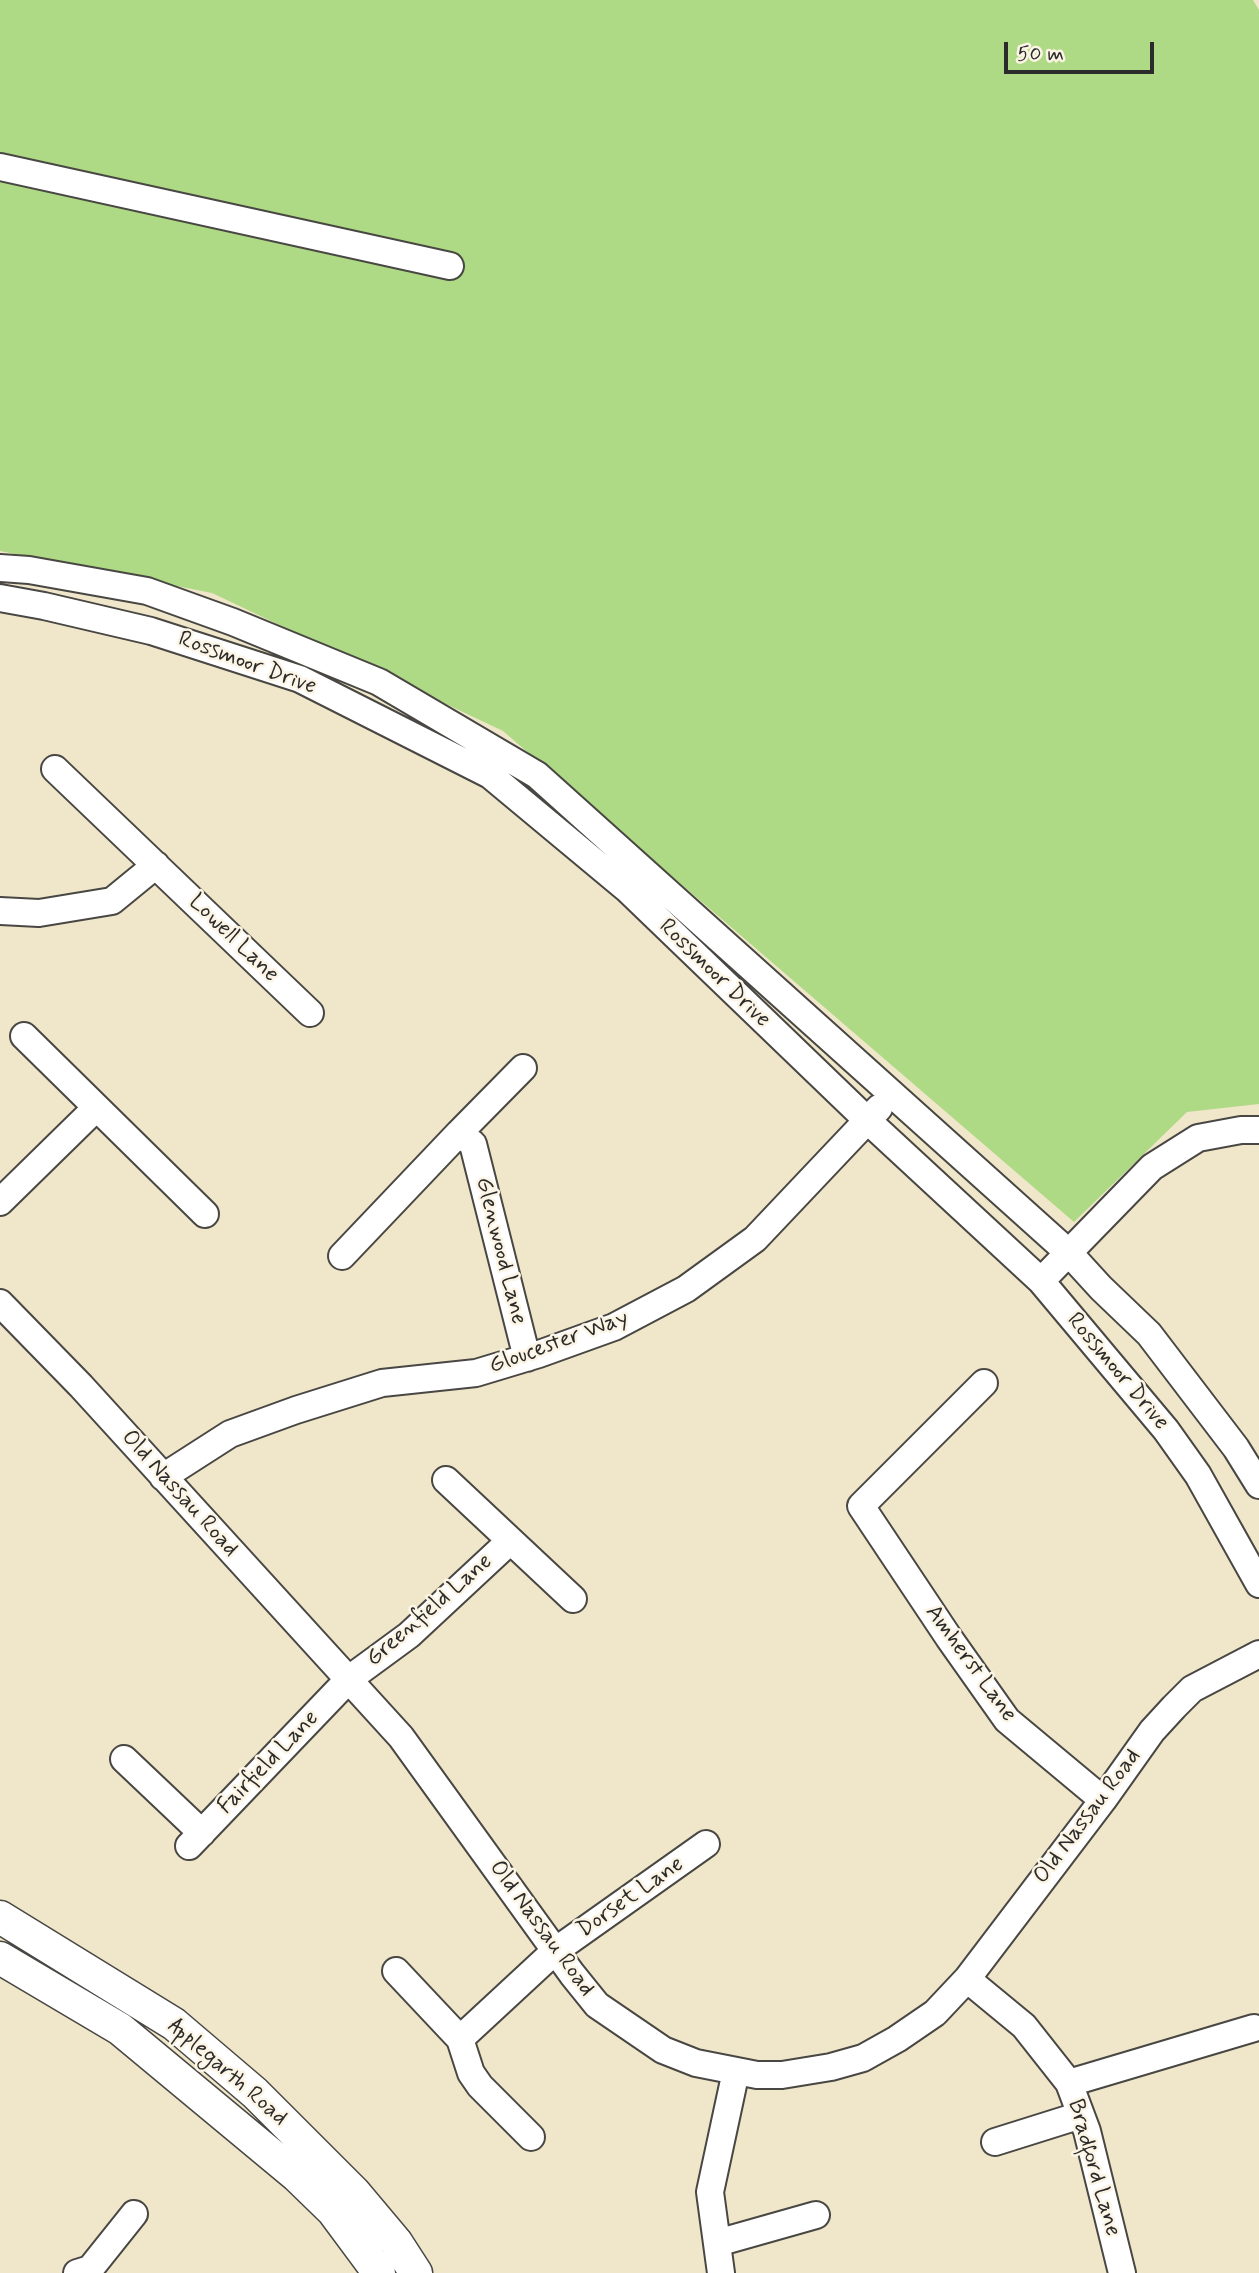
<!DOCTYPE html>
<style>
body{margin:0}
#map{position:relative;width:1259px;height:2273px;overflow:hidden;background:#f0e7ca;font-family:Mynerve,sans-serif}
canvas{display:block}
.scale{position:absolute;left:1004px;top:42px;width:150px;height:32px;box-sizing:border-box;border:4px solid #2b2b2b;border-top:0;padding-left:9px;font-size:21px;line-height:24px;white-space:nowrap;color:#2b2b2b;-webkit-text-stroke:5px #fcf5e5;paint-order:stroke}
</style>
<div id="map">
<canvas width="1259" height="2273"></canvas>
<div class="scale">50 m</div>
</div>
<script>
const context = document.querySelector('canvas').getContext('2d');
context.lineJoin = 'round';
function fillPath(path, color) {
  context.fillStyle = color;
  context.fill(path, 'evenodd');
}
function trace(path, color, width, dash) {
  context.strokeStyle = color;
  context.lineWidth = width;
  context.lineCap = dash ? 'butt' : 'round';
  context.setLineDash(dash || []);
  context.stroke(path);
}
function drawText(font, color, halo, rows, align = 'center') {
  context.font = font + ' Mynerve,sans-serif';
  context.lineWidth = 5;
  context.setLineDash([]);
  context.textBaseline = 'middle';
  context.strokeStyle = halo;
  context.fillStyle = color;
  for (const [text, x, y, turn = 0] of rows) {
    context.save();
    context.translate(x, y);
    context.rotate((+turn || 0) * Math.PI / 180);
    context.textAlign = isNaN(turn) ? turn : align;
    if (halo) context.strokeText(text, 0, 0);
    context.fillText(text, 0, 0);
    context.restore();
  }
}
fillPath(new Path2D(`
 M0,0h1253l6,10v1094l-72,8 -113,110 -571,-491 -291,-138 -212,-42z`), '#aed985');
const minor = new Path2D(`
 M0,167l450,99
 M0,568l29,2 118,21 86,31 146,60 158,93 532,478 32,35 48,46 87,114 23,37
 M0,598l44,8 107,25 149,48 190,96 137,114 240,231 174,161 125,149 32,45 61,109
 M55,769l255,244
 M0,911l39,2 73,-12 44,-36
 M24,1036l181,178
 M459,1133l64,-65
 M0,1202l96,-94
 M342,1256l117,-123 14,11 54,214
 M1041,1281l111,-114 46,-29 43,-8h18
 M0,1303l81,83 320,351 171,237 25,31 66,45 33,13 61,12h25l49,-8 32,-9 34,-19 38,-26 32,-34 136,-179 49,-69 22,-24 18,-18 67,-35
 M984,1383l-123,123 88,132 58,82 96,80
 M163,1477l67,-43 66,-24 86,-27 94,-10 63,-19 75,-27 72,-38 69,-50 124,-131
 M446,1480l127,119
 M124,1759l78,74
 M189,1846l160,-167 60,-44 101,-94
 M396,1971l64,68 11,34 9,13 51,51
 M967,1979l57,47 45,57 18,48 35,142
 M460,2039l95,-88 151,-107
 M1069,2083l185,-55
 M995,2142l86,-27
 M717,2243l99,-28
 M77,2273l13,-4 44,-55
 M721,2273l-11,-81 26,-121`);
const major = new Path2D(`
 M0,1917l174,107 81,69 99,99 42,50 20,31
 M0,1958l120,71 177,147 36,35 46,62`);
trace(minor, '#494743', 30);
trace(major, '#494743', 35);
trace(minor, '#fff', 26);
trace(major, '#fff', 32);
drawText('23px', '#2b2b2b', '#fcf5e5', [
 ["Rossmoor Drive",247,664,20],
 ["Lowell Lane",233,939,44],
 ["Rossmoor Drive",714,974,44],
 ["Glenwood Lane",500,1251,76],
 ["Gloucester Way",559,1343,-20],
 ["Rossmoor Drive",1117,1372,50],
 ["Old Nassau Road",179,1494,48],
 ["Greenfield Lane",430,1611,-41],
 ["Amherst Lane",970,1664,54],
 ["Fairfield Lane",269,1763,-46],
 ["Old Nassau Road",1088,1817,-53],
 ["Dorset Lane",631,1898,-35],
 ["Old Nassau Road",541,1929,54],
 ["Applegarth Road",227,2073,41],
 ["Bradford Lane",1093,2168,74]
]);
</script>
